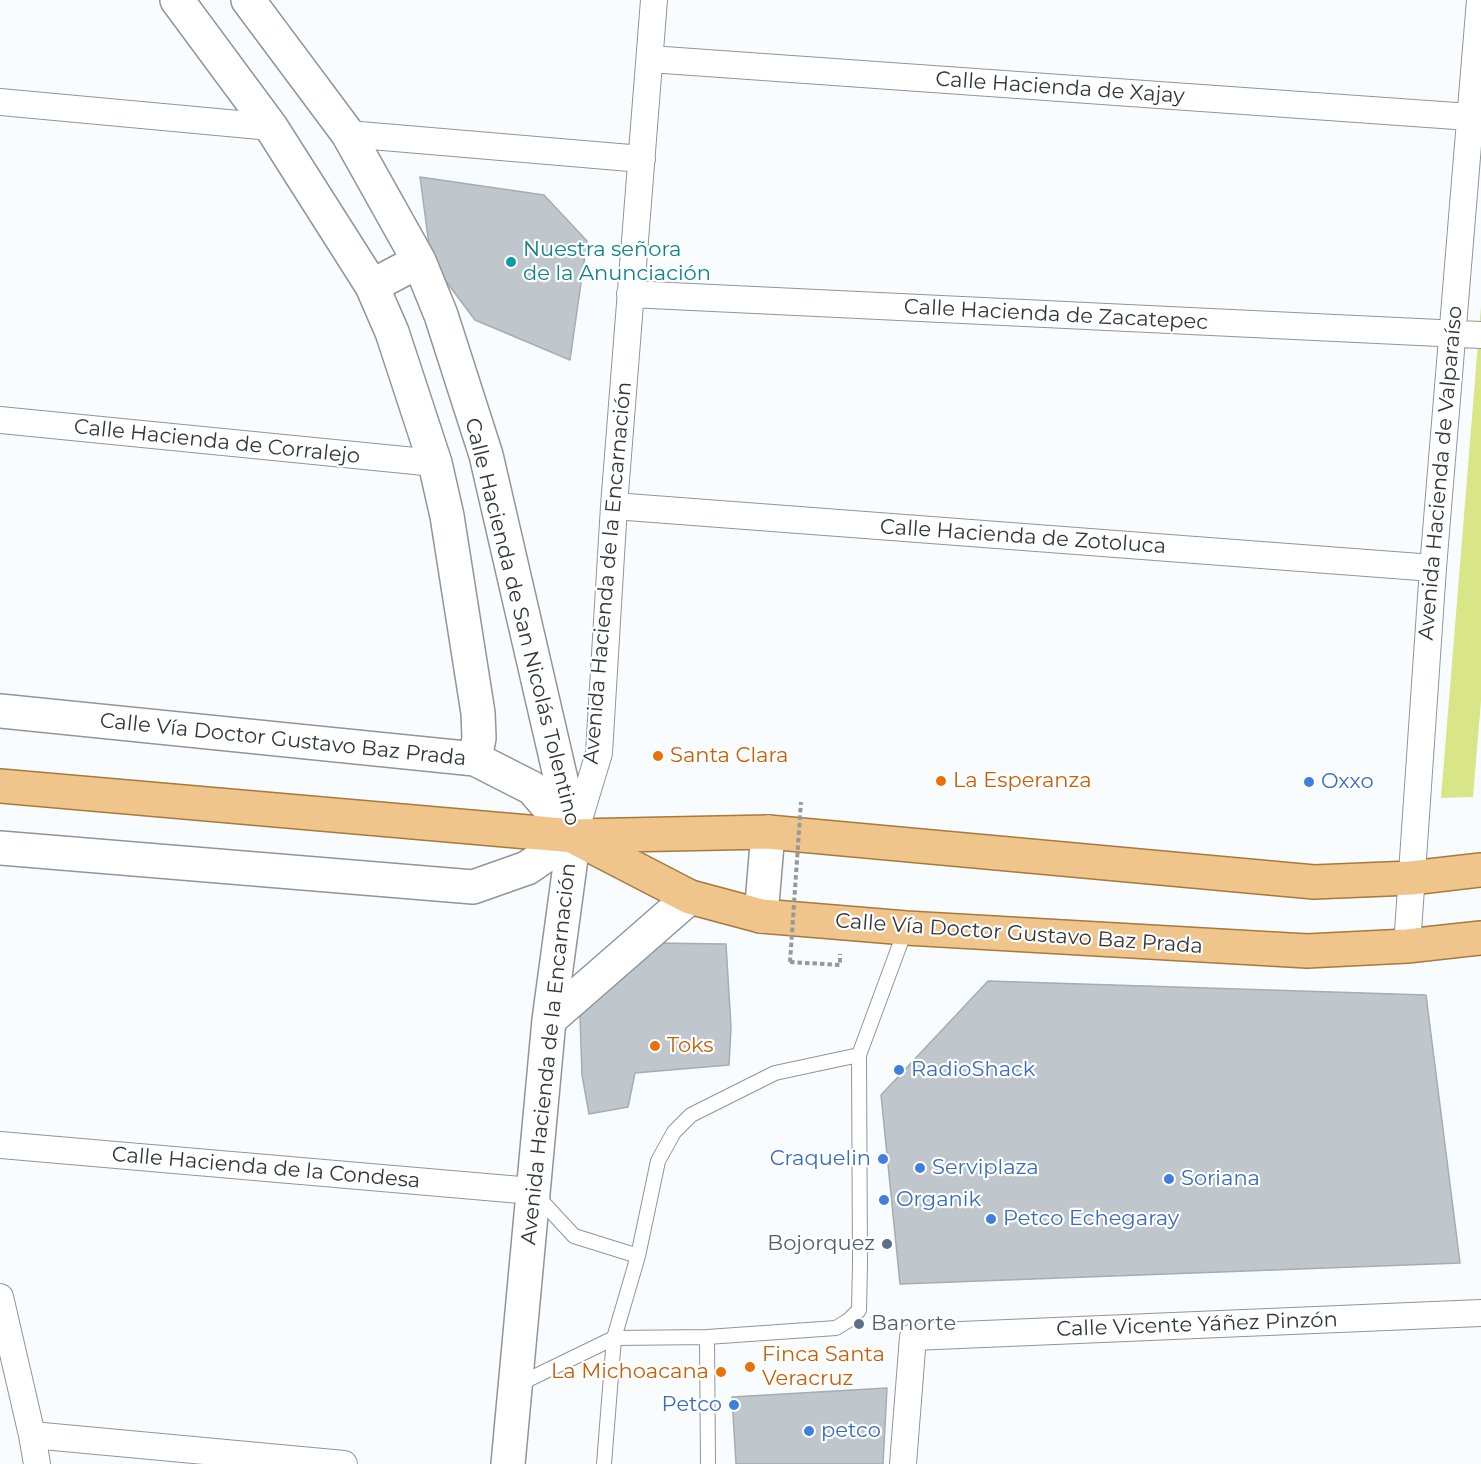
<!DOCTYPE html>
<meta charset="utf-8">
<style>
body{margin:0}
canvas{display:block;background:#f9fcfe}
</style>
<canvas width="1481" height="1464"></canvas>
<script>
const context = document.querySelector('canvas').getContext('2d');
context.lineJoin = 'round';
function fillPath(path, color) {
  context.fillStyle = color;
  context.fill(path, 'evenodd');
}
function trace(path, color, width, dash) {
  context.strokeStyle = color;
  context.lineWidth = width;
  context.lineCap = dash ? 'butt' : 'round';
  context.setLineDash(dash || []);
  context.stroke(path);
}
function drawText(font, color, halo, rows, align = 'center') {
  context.font = font + ' Montserrat,sans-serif';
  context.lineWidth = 4.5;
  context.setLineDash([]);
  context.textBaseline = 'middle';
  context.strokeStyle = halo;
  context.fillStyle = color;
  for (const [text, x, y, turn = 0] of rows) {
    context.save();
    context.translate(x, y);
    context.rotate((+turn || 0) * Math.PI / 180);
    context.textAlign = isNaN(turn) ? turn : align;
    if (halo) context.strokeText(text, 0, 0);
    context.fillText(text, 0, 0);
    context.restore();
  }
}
fillPath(new Path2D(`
 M1481,306v395l-8,96 -32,1z`), '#d8e688');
const building = new Path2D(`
 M420,177l124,18 43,46 -17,119 -95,-40 -30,-40 -16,-35z
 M655,943l71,1 5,83 -2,38 -94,8 -7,34 -39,7 -7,-39 -2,-60z
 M988,981l438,14 34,268 -560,21 -19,-189z
 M887,1388l-4,76h-147l-4,-67z`);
fillPath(building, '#bfc6cc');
trace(building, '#a5acb2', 1.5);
const lane = new Path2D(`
 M537,1196l37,40 64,20
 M707,1337l1,127
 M517,1385l97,-47 93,-1 129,-9 13,-8 10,-10 1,-46 -1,-209 47,-127
 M604,1464l10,-126 24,-82 20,-95 16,-29 17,-17 84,-42 84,-18`);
const street = new Path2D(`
 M650,59l820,58
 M0,102l271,25
 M348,134l294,25
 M630,294l851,41
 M0,420l435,43
 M614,506l819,62
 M574,836l25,-83 15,-247 40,-506
 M1407,946l26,-378 47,-568
 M0,1145l532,46
 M0,1297l32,138 5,29
 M32,1435l312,29
 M903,1464l10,-127 568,-24`);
const secondary = new Path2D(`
 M177,0l94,127 101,159 20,46 43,131 12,53 31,197 1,25 -4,21
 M248,0l100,134 71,127 22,54 45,140 88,381 -25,184 -41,444
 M372,286l47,-25
 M0,711l475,48 57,29 39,45
 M0,848l473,39 54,-19 47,-32
 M761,916l7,-84
 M549,1020l141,-123`);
const primary = new Path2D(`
 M0,786l574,50 194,-4 546,50 97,-4 70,-8
 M578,839l112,58 71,19 145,12 401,23 100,-5 74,-8`);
trace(lane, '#8f959b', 16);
trace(street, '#8f959b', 28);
trace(secondary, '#8f959b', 36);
trace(primary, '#a7793b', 36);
trace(new Path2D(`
 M790,962l50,3v-11`), '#96989b', 4, [4.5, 3]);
trace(lane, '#fff', 14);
trace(street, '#fff', 26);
trace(secondary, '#fff', 33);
trace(primary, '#efc58b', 33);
trace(new Path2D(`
 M790,962l11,-160`), '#96989b', 4, [4.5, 3]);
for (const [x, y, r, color] of [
 [511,262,6,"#0f9aa8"],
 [658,756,6,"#e8710a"],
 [941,781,6,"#e8710a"],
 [1309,782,6,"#3f7fe0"],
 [655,1046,6,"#e8710a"],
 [899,1070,6,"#3f7fe0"],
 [883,1159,6,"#3f7fe0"],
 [920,1168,6,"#3f7fe0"],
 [1169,1179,6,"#3f7fe0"],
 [884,1200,6,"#3f7fe0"],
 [991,1219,6,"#3f7fe0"],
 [887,1244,6,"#5c6f8a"],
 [859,1324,6,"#5c6f8a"],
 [750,1367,6,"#e8710a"],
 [721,1372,6,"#e8710a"],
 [734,1405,6,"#3f7fe0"],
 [809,1431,6,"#3f7fe0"]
]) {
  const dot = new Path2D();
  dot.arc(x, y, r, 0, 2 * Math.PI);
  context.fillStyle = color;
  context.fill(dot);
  trace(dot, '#fff', 2);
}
drawText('21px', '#333538', '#fff', [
 ["Calle Hacienda de Xajay",1060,88,4],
 ["Calle Hacienda de Zacatepec",1056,315,3],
 ["Calle Hacienda de Corralejo",217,442,6],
 ["Avenida Hacienda de Valparaíso",1441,473,-85],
 ["Calle Hacienda de Zotoluca",1023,537,4],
 ["Avenida Hacienda de la Encarnación",608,573,-85],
 ["Calle Hacienda de San Nicolás Tolentino",522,622,76],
 ["Calle Vía Doctor Gustavo Baz Prada",283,740,6],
 ["Calle Vía Doctor Gustavo Baz Prada",1019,934,4],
 ["Avenida Hacienda de la Encarnación",549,1054,-84],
 ["Calle Hacienda de la Condesa",266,1168,5],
 ["Calle Vicente Yáñez Pinzón",1197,1325,-2]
]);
drawText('21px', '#0d838f', '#fff', [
 ["Nuestra señora",523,250],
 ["de la Anunciación",523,274]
], 'left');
drawText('21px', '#c56008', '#fff', [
 ["Santa Clara",670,756],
 ["La Esperanza",953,781],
 ["Toks",667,1046],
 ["Finca Santa",762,1355],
 ["Veracruz",762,1379],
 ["La Michoacana",709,1372,"right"]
], 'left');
drawText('21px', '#366cbe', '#fff', [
 ["Oxxo",1321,782],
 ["RadioShack",911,1070],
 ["Craquelin",871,1159,"right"],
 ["Serviplaza",932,1168],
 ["Soriana",1181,1179],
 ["Organik",896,1200],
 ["Petco Echegaray",1003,1219],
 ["Petco",722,1405,"right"],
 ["petco",821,1431]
], 'left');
drawText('21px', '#4e5e75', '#fff', [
 ["Bojorquez",875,1244],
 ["Banorte",871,1324,"left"]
], 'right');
</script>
